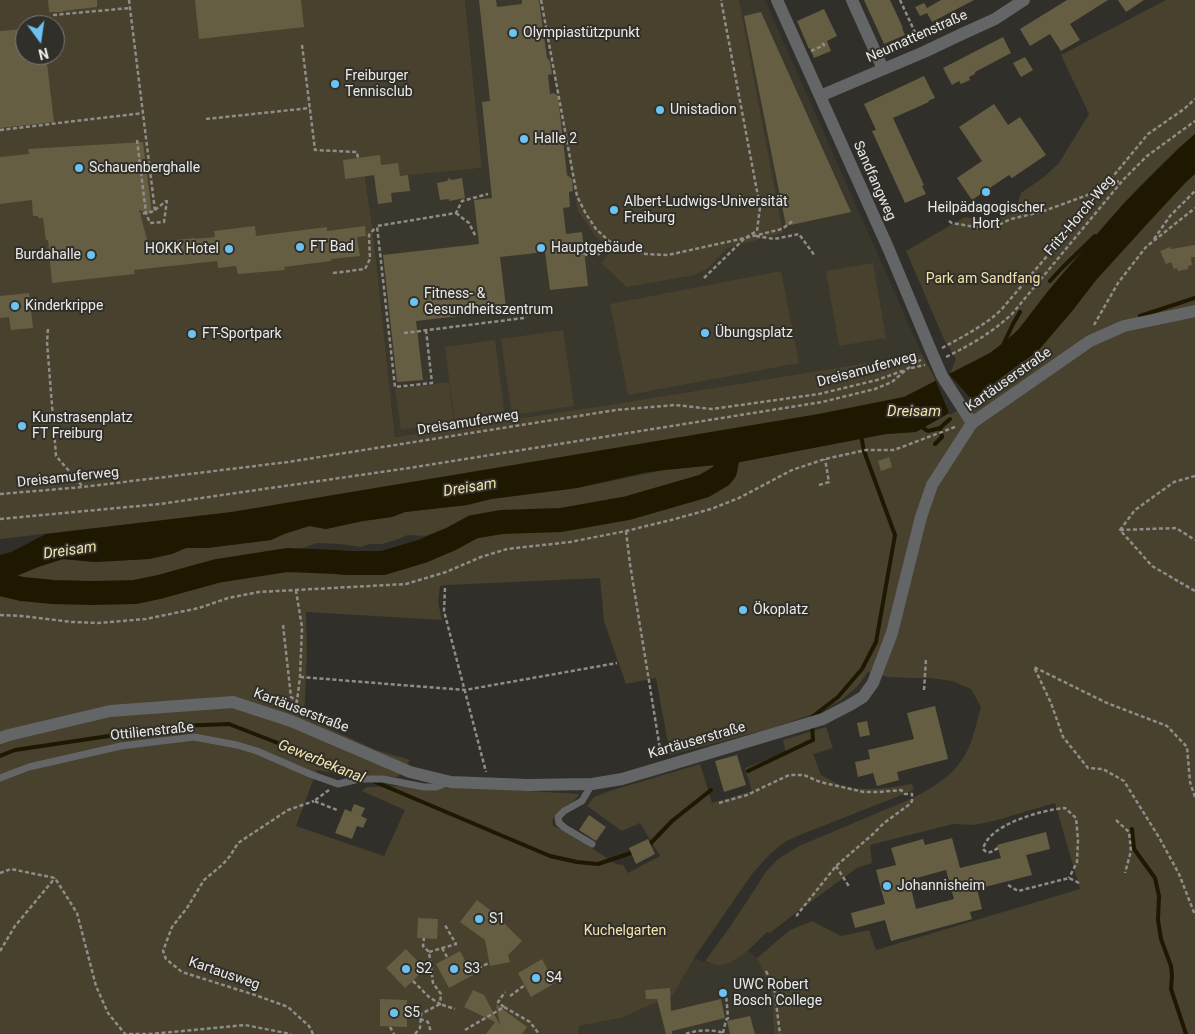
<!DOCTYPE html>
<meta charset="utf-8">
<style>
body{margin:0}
#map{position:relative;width:1195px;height:1034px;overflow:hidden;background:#312f2a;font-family:Roboto,sans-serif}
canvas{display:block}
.north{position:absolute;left:15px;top:15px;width:50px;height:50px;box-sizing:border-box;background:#312f2a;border:1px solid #7b7a76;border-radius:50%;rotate:166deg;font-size:14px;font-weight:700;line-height:20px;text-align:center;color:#ebeae7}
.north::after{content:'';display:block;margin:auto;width:18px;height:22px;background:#6bc3f2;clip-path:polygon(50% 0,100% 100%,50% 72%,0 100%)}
</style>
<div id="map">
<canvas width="1195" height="1034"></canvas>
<div class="north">N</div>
</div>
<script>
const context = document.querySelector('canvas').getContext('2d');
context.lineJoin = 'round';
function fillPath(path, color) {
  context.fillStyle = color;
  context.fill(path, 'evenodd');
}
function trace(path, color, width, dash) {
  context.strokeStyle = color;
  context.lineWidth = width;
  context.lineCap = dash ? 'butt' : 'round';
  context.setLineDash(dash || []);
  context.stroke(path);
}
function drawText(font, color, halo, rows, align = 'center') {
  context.font = font + ' Roboto,sans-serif';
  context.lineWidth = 4;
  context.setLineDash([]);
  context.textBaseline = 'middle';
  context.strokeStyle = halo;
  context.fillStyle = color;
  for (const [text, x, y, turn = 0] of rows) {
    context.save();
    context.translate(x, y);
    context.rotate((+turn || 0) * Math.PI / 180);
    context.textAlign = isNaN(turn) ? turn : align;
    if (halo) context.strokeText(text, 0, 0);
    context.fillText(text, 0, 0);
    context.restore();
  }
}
fillPath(new Path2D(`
 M465,0h300l157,354 -307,50 -220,33 -22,-205 -8,-56 13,-1 22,1 82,-8z
 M747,950l10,8 14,32 3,44h-196v-8l43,-8 52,-23 20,-37 23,7 6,-1 13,-4z`), '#3a372c');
fillPath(new Path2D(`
 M0,0h465l17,168 -82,8 -23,-1 -12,2 8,55 22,205 220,-33 307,-50 14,27 -32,16 -85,17 -587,98 -232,27zM25,25h30v30h-30z
 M540,0h199l44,233 -56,15 -19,20 -13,7 -68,12 -26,-24 11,-14 -15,-11 -19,-27z
 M1166,0h29v134c-49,42 -91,91 -133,140 -19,23 -36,52 -59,70 -16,12 -35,20 -53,30l6,-15 -12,-20 -38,-88 59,-34 21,4 29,-9 6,-19 23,-16 15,-14 30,-49 -28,-59z
 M1195,174v860h-421l-3,-44 -14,-32 33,-28 22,-9 29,15 28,-6 7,20 204,-61 -25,-86 -61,18 -21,4 -20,-1 -83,21 2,18 -15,5 -11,8 -53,39 -23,18 -3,-1c-13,12 -31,35 -51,33 -3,-1 -8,-3 -11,-4l25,-34 36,-55 12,-13 21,-13 114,-48c23,-12 44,-25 55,-49 6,-12 9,-29 13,-42l-10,-18 -19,-8 -22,-3h-19l-23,-1 -20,-5 -12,16 -15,12 -19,11 -50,17 -102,27 -14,-77 -30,6 -22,-63 -4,-43 -153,7 -7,1 -2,16 4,18 -136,-8 1,45 -3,60 72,33 34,10 -12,17 -57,-2 -24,-5 -21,56 88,30 21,-46 -43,-19 5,-4 36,-1 22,2 40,-1 114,7c-6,13 -30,15 -26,32l16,7 47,31 7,1 5,8 32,-17 -20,-33 -18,8 -35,-25 7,-9 16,-6 90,-27 12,39 40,-12 -7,-23 41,-15 -3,-13 43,-13 7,21 -20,6 8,21c6,3 11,6 17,9 24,9 50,4 74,0l2,6 -114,45 -14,6 -16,13 -18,20 -58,84 -21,37 -52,23 -42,8 -1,8h-578v-444l24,7h109l30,-6 70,-17 43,-8h33l32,2h23l21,-1 20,-3 30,-11 15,-10 16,-5 32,-3 16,-4 114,-16 13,-6 13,-2 51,-15 18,-11 7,-8 5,-10 151,-29 30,-2 68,-39 89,-83 23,-30 62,-68 28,-30z
 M873,263l13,75 -47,8 -13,-75z
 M781,271l18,92 -171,32 -18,-91z
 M563,330l11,76 -62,9 -11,-76z
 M495,340l10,77 -50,7 -10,-77z
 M449,382l5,40 -53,8 -6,-41z
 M716,465l2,8 -19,13 -27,7h-10l-19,7 -50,8 -34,4h-10l-13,2 -5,-2 -14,-1 -15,2 -42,13 -16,3 -19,7 -17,-1 -15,6 -11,3h-12l-10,3 -19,-3 -24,-1 -26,9 -58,9 -48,10 -66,17 -12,-4h-50l-19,-2 -15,3 -10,-7 25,-11 25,-8 32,3 54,-3 23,-5 14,-6h21l64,-8 13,-6 26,-8 16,3 37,-8 29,-4 13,-5 62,-7 24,-6 86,-11 87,-18z`), '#47412d');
fillPath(new Path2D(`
 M1195,134v40l-9,8 -28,30 -62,68 -23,30 -35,41 -40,29 -14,13 -68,39 -30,2 -151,29 -19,2 -52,5 -21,3 -66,15 -86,11 -24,6 -62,7 -13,5 -29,4 -37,8 -17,-3 -25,8 -13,6 -64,8h-21l-14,6 -23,5 -54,3 -32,-3 -25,8 -22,9 -3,2 -11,12h-2v-35l11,-3 35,-18 186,-22 587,-98 85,-17 86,-44 13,-10 15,-13 30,-39 77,-89 54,-54z`), '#1f1800');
fillPath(new Path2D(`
 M948,373l26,29 -24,13 -15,-36z`), '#312f2a');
trace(new Path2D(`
 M1050,281l13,-14 32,-31 3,3
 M1140,316l55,-18
 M1002,347l11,-23 7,-12
 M920,426l8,5 12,-3 10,-9
 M935,444l7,-7 -2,-9
 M812,717l26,-20 24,-28 14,-27 19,-107 -31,-84 -3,-16
 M0,756l15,-6 161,-24 53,-2 136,53
 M748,771l65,-31 -1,-16
 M373,781l177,75 27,6 21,2 33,-11
 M1132,829l2,20 21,29 4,18 -1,24 3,19 10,27 1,10 -1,13 15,45
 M650,844l22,-23 39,-31`), '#1f1800', 4);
trace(new Path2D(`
 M0,584l22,5 31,3 40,1 42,-1 24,-5 58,-16 70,-11 49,2 11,1h36l40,-12 28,-12 22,-12 28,-5 60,-2 67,-12 76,-22 17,-10 4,-5 5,-26`), '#1f1800', 24);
fillPath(new Path2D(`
 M48,0h49v7l-34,4v1h-14z
 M195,0h106l3,27 -105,12z
 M479,0h17l1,7 25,-3v-4h17l8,58 3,3 2,13 -4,1 2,19 4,-1 4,3 9,79 5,4 1,12 -4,1 1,15 -7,1 3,26 16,-2 6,54 -38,4 -5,-38 -45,5 6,50 -5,1 1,3 -86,10 7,59 -26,2 -14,-127 96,-11 -5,-44 18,-2 -10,-96 8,-1z
 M864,0h26l13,28h-1l3,7 -21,9z
 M941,0h33l-42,22 -5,-9 -7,3 -5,-9 9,-4 3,5z
 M1067,0h41l-38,24 10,16 -19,11 -11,-17 -20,12 -10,-17z
 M1118,0h26l-18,12z
 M824,9l13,27 -10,5 4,10 -17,7 -4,-10 -1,1 -12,-28z
 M761,12l90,200 -65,14 -42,-210z
 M25,29v26h21l8,67 -54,6v-97z
 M1003,37l8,16 -36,19v2l-6,3 1,3 -9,4 -2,-3 -7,4 -9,-17z
 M1025,57l8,13 -12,7 -8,-14z
 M924,76l11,22 -7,3 1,1 -36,16 31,67 -2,1 4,8 -21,9 -33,-72 4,-1 -12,-26z
 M994,104l14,21 12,-8 26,38 -34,23 -3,-3 -37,25 -15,-22 25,-17 -23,-34z
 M143,142l9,72 -13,-4 9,33 47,-5v1l20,-2 -1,-6 41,-5 1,10 71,-9v4l38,-5 1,10 -9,1 3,19 -29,3v2l-47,6 1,3 -47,4 -2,-8 -18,2 -1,-7 -83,9 1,4 -83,9 -4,-43h-2l-3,-22h-5v-2h-5l-1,-16 -32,4v-47l29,-3 -1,-5z
 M380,155l1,10 17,-2 2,13 8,-1 2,16 -19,2 1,9 -14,2 -4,-29 -29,4 -2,-19z
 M449,178l3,2 10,-2 3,20 -16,3v-2l-9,1 -3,-17 10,-2z
 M1195,245v12h-4l1,8 -4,1v3l-10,2 -1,-3 -3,1 -3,-7 -5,2 -6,-13 10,-4 1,2z
 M29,293l4,35 -22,2 -2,-13 -9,1v-22z
 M889,457l3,10 -11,4 -3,-10z
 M935,706l13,53 -51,13 2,8 -22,6 -4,-13 -15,4 -3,-15 15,-3 -2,-9 46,-11 -7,-26z
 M867,721l3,14 -10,2 -3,-14z
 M737,755l9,30 -22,7 -9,-31z
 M354,804l11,4 -4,8 6,3 -4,9 -6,-2 -5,13 -17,-6 10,-24 6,3z
 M589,815l17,12 -10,14 -17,-11z
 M1046,832l4,17 -24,6 6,20 -55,14 5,20 -12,3 2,7 -81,22 -6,-21 -30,8 -4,-15 34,-9 -9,-34 20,-5 -5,-17 32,-9 2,6 27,-7 8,30 41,-10 -4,-13zM946,870l8,29 -38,10 -7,-29z
 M648,839l7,15 -19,10 -7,-16z
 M477,900l21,16v1l24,24 -14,14 2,7 -20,4 -5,-26 -25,-18z
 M418,918l20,1 -1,20 -20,-1z
 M406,949l19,20 -20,19 -19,-20z
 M460,951l13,24 -24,13 -13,-24z
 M542,959l13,24 -24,14 -13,-24z
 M670,988l1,23 50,-12 4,19 -53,13v3h-6l-9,-35h-11l-1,-9z
 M473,990l11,5 16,30 -4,-21 31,23 -5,7h-36l9,-12 -31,-15z
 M380,999l27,1v27l-27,-1z
 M750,1016l5,18h-25l-3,-13z`), '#665e42');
trace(new Path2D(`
 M129,0l26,211 -15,3
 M541,0l36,196 9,18 10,15 13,12 19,9 18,4 22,1 77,-17 12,-7 3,-24 -39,-207
 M900,0l19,41
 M53,15l77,-7
 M302,45l13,105 42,2 1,6
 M811,51l13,-6 -2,-2
 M206,119l104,-11
 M0,130l143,-17
 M137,140l9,73 4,10 14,-1 3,-22
 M155,210l11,-9
 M456,213l13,10 7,14
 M949,221l3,2 29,5 13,-1 17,-8 30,-7 44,-16 36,-16
 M756,236l18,3 25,-5 16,22
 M1154,239l16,-23 25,-25
 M584,253l5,4
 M598,255l11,-14
 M333,273l32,-4 5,-10 -1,-24 7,-8
 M704,278l41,-40 37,-9 12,-9
 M1094,325l24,-42 28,-36 49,-39
 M48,329l-1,13 9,114 27,31
 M426,330l6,53 -37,4 -18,-161 79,-13 6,-12 26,-7
 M404,333l120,-15
 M942,348c20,-11 42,-22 59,-38l47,-55 100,-121 36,-25 11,-10
 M946,357c26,-13 44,-23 66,-43l111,-134 24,-24 48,-35
 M911,368l14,-3
 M1195,476l-21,6 -39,28 -15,20 32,36 43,25
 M819,485l10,-3 -4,-23
 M0,494l83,-7 205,-25 328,-52 59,-5 37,4 107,-15 58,-14 28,-10
 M0,519l160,-15 249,-36 413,-66 53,-13 17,-7 15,-13 15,-10
 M1120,530l56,-2 19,12
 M626,531l4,33 31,191
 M445,588l-1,23 42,161
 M0,615l21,1 51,6 26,1 48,-4 53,-11 29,-10 31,-6 147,-8 40,-12 35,-15 26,-8 63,-7 56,-11 45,-11 40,-11 28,-11 53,-28 33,-11 41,-9h28l61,-23
 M283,625l8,72 6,4
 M300,677l165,13 152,-27
 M924,690l2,-31
 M295,710l2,-9 3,-24 2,-50 -6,-36
 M329,790l-15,11 23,9
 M1195,797l-5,-15 -3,-35 -20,-21 -60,-23 -73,-36 17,36 12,34 25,31 15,1 21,12 36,58 19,35 16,41
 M719,803l28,-8 42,-20h15l16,7 44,10h15l22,-2 4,4h7v7l-2,3 -26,19 -11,11 -37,32 -39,49v4
 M1116,820l13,12 2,19 -6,22
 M998,848c-6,4 -10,7 -15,1 6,-25 59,-39 82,-41l11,10 2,22 -1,22 -8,16
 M836,866l14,22
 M0,873l11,-4 44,9 22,35 19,73 12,27 17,21h26l94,-9 46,9
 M1008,885l10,6 51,-13 10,5
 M442,948l5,9
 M0,951l15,-25 40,-48
 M429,952l27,-8 -11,-19
 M478,968l11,-5
 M766,971l8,16 6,47
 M413,981l16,16 11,7 1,-10 -8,-11 -4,-31 -6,-6 1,-8
 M510,996l15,-11
 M504,1007l-6,-5 7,-10
 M420,1019l8,3 3,10
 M390,1027l4,7
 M465,1030l39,-23 26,15 9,12
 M723,1033l3,-13 2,-2 -2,-24
 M313,1034l-4,-8 -21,-19 -30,-11 -76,-24 -16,-13 -3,-8 9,-24 15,-19 17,-28 18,-15 8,-9 8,-13 50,-33 26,-9
 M415,1034l5,-6 1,-14 19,-10 15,5
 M686,1034c10,-4 27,-5 37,-1`), '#8f8d89', 2.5, [4, 2.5]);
trace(new Path2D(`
 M0,778l29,-11 92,-21 73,-9 43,8 20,6 53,23 28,10 21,-5h24l41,8h12l11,-4
 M592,844l-27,-16 -6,-5 -1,-6 6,-6 18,-10 10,-17`), '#636567', 7);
trace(new Path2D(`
 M777,0l112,250 43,103 10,23 30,47
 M852,0l31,69
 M820,96l104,-44 38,-18 33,-15 29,-19
 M0,738l9,-3 101,-24 123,-9 58,19 119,51 41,10 77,3 64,-1 30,-5 201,-60 25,-13 15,-9 10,-14 19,-50 29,-116 11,-32 40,-62 118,-82 34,-15 71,-15`), '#636567', 12);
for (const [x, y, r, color] of [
 [513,33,5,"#6bc3f2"],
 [335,84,5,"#6bc3f2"],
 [660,110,5,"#6bc3f2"],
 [524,139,5,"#6bc3f2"],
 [79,168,5,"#6bc3f2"],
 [986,192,5,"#6bc3f2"],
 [614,210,5,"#6bc3f2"],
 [300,247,5,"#6bc3f2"],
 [541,248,5,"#6bc3f2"],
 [229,249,5,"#6bc3f2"],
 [91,255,5,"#6bc3f2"],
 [414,302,5,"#6bc3f2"],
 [15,306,5,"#6bc3f2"],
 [705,333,5,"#6bc3f2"],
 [192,334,5,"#6bc3f2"],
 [22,426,5,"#6bc3f2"],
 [743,610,5,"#6bc3f2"],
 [887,886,5,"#6bc3f2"],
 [479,919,5,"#6bc3f2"],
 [406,969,5,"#6bc3f2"],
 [454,969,5,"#6bc3f2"],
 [536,978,5,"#6bc3f2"],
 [723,993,5,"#6bc3f2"],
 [394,1013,5,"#6bc3f2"]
]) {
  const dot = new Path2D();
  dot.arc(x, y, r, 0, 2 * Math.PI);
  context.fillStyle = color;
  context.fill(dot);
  trace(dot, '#312f2a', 2);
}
drawText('14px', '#ebeae7', '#312f2a', [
 ["Olympiastützpunkt",523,33],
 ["Freiburger",345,76],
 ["Tennisclub",345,92],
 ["Unistadion",670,110],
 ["Halle 2",534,139],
 ["Schauenberghalle",89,168],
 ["Albert-Ludwigs-Universität",624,202],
 ["Freiburg",624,218],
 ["Heilpädagogischer",986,208,"center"],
 ["Hort",986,224,"center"],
 ["FT Bad",310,247],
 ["Hauptgebäude",551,248],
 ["HOKK Hotel",219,249,"right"],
 ["Burdahalle",81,255,"right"],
 ["Fitness- &",424,294],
 ["Gesundheitszentrum",424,310],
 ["Kinderkrippe",25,306],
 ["Übungsplatz",715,333],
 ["FT-Sportpark",202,334],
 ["Kunstrasenplatz",32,418],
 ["FT Freiburg",32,434],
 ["Ökoplatz",753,610],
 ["Johannisheim",897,886],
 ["S1",489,919],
 ["S2",416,969],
 ["S3",464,969],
 ["S4",546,978],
 ["UWC Robert",733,985],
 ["Bosch College",733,1001],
 ["S5",404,1013]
], 'left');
drawText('14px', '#ebeae7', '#312f2a', [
 ["Neumattenstraße",917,37,-24],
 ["Sandfangweg",874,181,66],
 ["Fritz-Horch-Weg",1080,216,-50],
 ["Dreisamuferweg",867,370,-15],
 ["Kartäuserstraße",1009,380,-35],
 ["Dreisamuferweg",468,423,-9],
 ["Dreisamuferweg",68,478,-6],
 ["Kartäuserstraße",301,711,21],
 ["Ottilienstraße",152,732,-6],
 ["Kartäuserstraße",697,741,-16],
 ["Kartausweg",224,974,19]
]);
drawText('14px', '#f3e2ac', '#312f2a', [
 ["Park am Sandfang",983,279],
 ["Kuchelgarten",625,931]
]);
drawText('italic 15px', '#f3e3ac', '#312f2a', [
 ["Dreisam",914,412],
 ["Dreisam",470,488,-9],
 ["Dreisam",70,551,-8],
 ["Gewerbekanal",321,762,22]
]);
</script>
